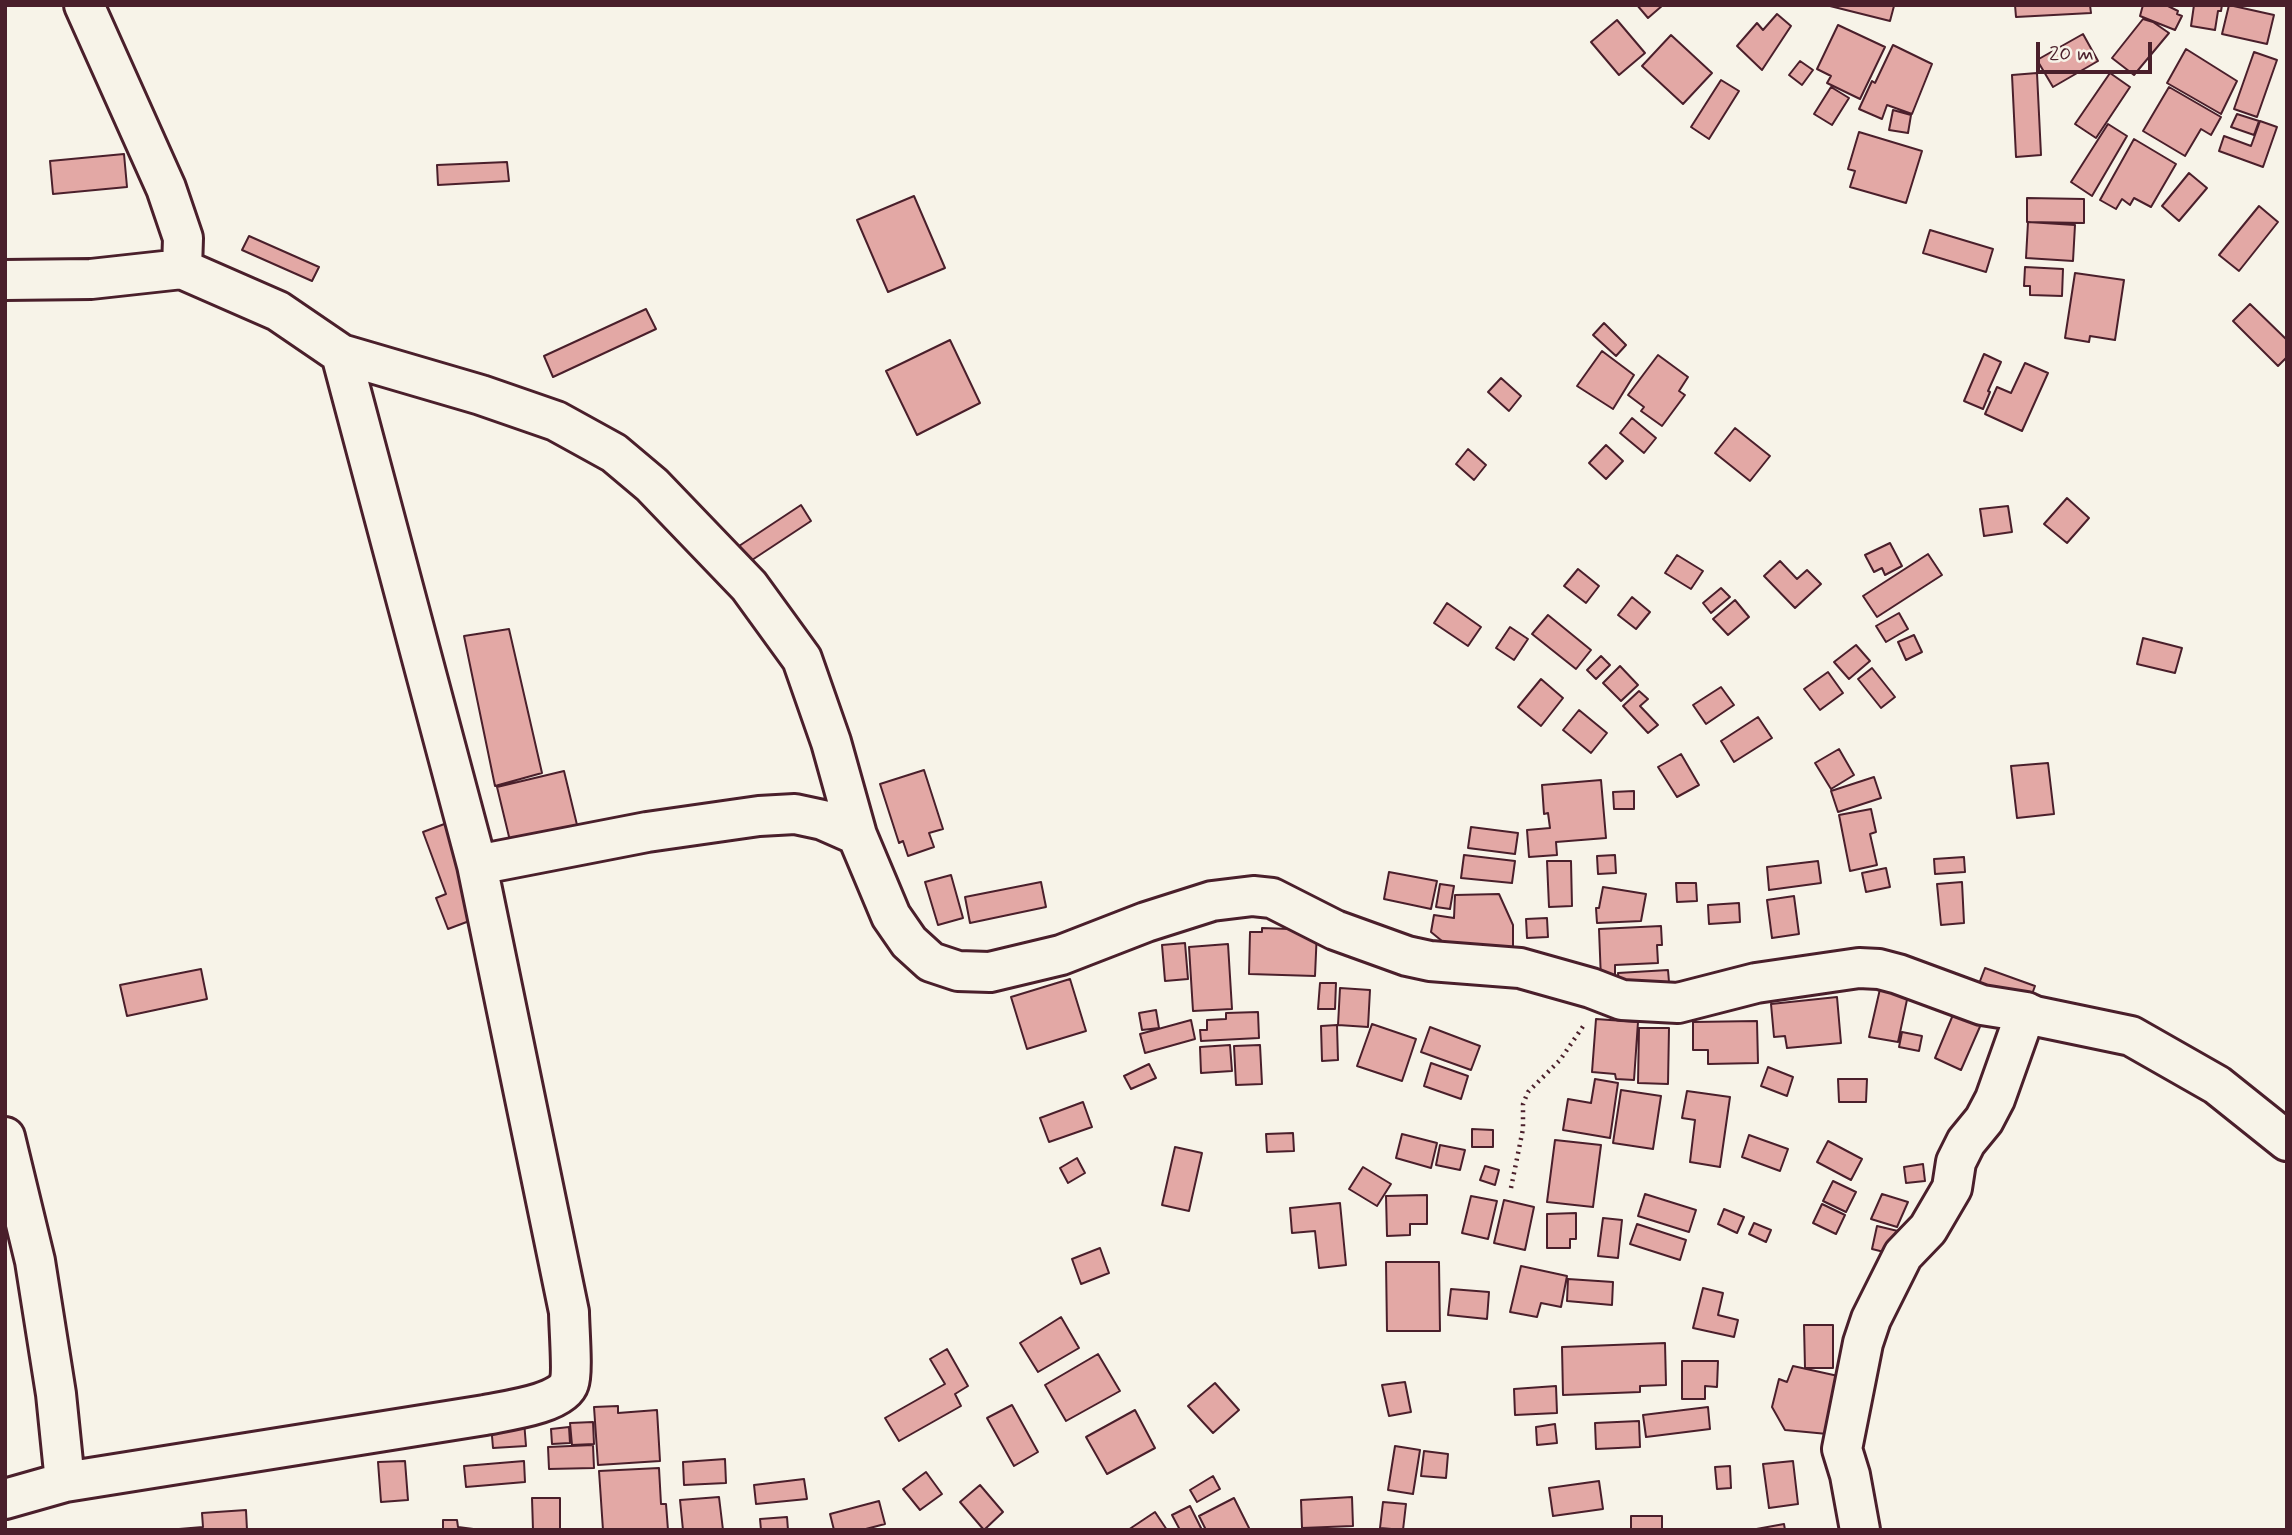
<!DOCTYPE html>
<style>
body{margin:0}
#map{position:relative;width:2292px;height:1535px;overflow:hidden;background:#f7f3e8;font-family:Mynerve,sans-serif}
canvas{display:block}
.frame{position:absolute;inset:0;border:7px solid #4a1f2b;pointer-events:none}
.scale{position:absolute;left:2036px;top:42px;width:116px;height:32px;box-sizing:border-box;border:4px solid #4a1f2b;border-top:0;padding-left:9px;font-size:21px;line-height:24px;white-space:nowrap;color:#4a1f2b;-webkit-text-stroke:5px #f7f3e8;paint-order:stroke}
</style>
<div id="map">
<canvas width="2292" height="1535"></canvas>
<div class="frame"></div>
<div class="scale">20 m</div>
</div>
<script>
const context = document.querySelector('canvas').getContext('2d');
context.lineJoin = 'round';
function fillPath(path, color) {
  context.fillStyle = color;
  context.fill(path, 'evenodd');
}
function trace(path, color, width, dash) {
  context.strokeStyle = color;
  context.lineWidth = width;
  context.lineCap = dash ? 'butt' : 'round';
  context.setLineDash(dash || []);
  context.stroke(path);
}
const building = new Path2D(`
 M1637,5h26l-15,13z
 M1826,5h66l2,1 -4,15z
 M2015,5h75l1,8 -75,4z
 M2143,5h23l12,6 -1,3 5,2 -7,14 -35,-14z
 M2194,5h28l-1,6h-3l-3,19 -24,-4z
 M2229,5l45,10 -7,29 -45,-10z
 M1777,14l14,12 -29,44 -25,-24 20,-23 6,7z
 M2143,19l10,3 16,11 -35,42 -22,-17z
 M1617,20l28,33 -26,22 -28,-33z
 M1838,25l47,22 -25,52 -33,-16 4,-7 -14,-7z
 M2083,34l15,27 -45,26 -16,-27z
 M1671,35l41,38 -29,31 -41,-38z
 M1893,45l39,19 -20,50 -25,-9 -5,14 -23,-10 13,-28 3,2z
 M2186,49l51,32 -16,33 -54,-31z
 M2254,52l23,8 -20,57 -23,-8z
 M1800,61l13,9 -11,15 -13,-10z
 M2037,73l4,82 -25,2 -4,-82z
 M2110,73l20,14 -34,51 -21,-14z
 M1721,80l18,11 -30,48 -18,-12z
 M1831,87l18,11 -17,27 -18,-11z
 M2169,87l52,30 -10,18 -10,-6 -16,27 -42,-25z
 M1893,110l18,5 -3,18 -19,-3z
 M2237,114l22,7 -5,14 -23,-8z
 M2260,121l17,6 -14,40 -44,-16 5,-15 27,10z
 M2108,124l19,12 -35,60 -21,-14z
 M1859,132l63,19 -16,52 -56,-16 5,-16 -7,-2z
 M2134,139l42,25 -25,43 -17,-9 -4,7 -8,-6 -6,10 -16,-9z
 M124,154l3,33 -74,7 -3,-33z
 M507,162l2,19 -71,4 -1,-20z
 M2189,173l18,15 -28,33 -17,-15z
 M914,196l31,72 -57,24 -31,-72z
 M2027,198l57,1v24l-57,-1z
 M2259,206l19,16 -39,49 -20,-16z
 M2028,222l47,3 -2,36 -47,-3z
 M1930,230l63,19 -7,23 -63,-19z
 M249,236l70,31 -7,14 -70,-31z
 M2025,267l38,2 -1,27 -32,-1v-9h-6z
 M2075,273l49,7 -9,60 -25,-4 -1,6 -24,-4z
 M2250,304l37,36v17l-9,9 -45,-45z
 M646,309l10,20 -103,48 -9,-21z
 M1604,323l22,22 -10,11 -23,-21z
 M950,340l30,63 -63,32 -31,-64z
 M1602,351l32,24 -21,34 -36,-23z
 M1984,354l17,8 -13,29 2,1 -7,17 -19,-8z
 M1658,355l30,22 -9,14 6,4 -23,31 -21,-15 3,-4 -16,-12z
 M2025,363l23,10 -26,58 -37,-17 12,-27 14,6z
 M1501,378l20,18 -12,15 -21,-19z
 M1632,418l24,20 -12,15 -24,-20z
 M1735,428l35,28 -20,25 -35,-28z
 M1606,445l17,16 -17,18 -17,-16z
 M1468,449l18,16 -12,15 -18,-16z
 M2067,498l22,20 -22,25 -23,-19z
 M801,505l10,16 -65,43 -10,-16z
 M2008,506l4,26 -28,4 -4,-27z
 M1890,543l12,23 -17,9 -3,-7 -8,4 -9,-17z
 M1928,554l14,21 -65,42 -14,-21z
 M1677,555l26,16 -12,18 -26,-16z
 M1780,561l17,18 10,-9 14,14 -26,24 -31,-32z
 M1578,569l21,17 -13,17 -22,-17z
 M1721,588l9,9 -19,16 -8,-10z
 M1632,597l18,15 -14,17 -18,-14z
 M1735,600l14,17 -21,18 -15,-16z
 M1447,603l34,24 -13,19 -34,-23z
 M1899,613l9,16 -22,13 -10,-16z
 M1548,615l43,35 -15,19 -44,-35z
 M1510,627l18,12 -14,21 -18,-12z
 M509,629l33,144 -47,13 -31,-150z
 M1914,635l8,17 -16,8 -8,-18z
 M2143,638l39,10 -7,25 -38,-9z
 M1856,645l14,16 -21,18 -15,-17z
 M1601,656l9,9 -14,14 -9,-9z
 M1620,666l18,19 -17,16 -18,-18z
 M1872,668l23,29 -14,11 -23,-29z
 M1828,672l15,21 -23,17 -16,-21z
 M1541,679l22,19 -22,28 -23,-19z
 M1721,687l13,18 -28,19 -13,-19z
 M1639,691l9,8 -8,7 18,19 -10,8 -25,-27z
 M1579,710l28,23 -16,20 -28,-23z
 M1758,717l14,21 -38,24 -13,-21z
 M1839,749l15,26 -23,14 -16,-26z
 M1681,754l18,31 -22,12 -19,-30z
 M2048,763l6,51 -37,4 -6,-52z
 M924,770l19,59 -14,4 5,14 -26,9 -5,-15 -4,2 -19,-59z
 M564,771l14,58 -67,16 -14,-58z
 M1874,777l7,21 -43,14 -7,-21z
 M1601,780l5,58 -50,4 1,13 -28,2 -2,-27 23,-2 -2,-15 -4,1 -2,-29z
 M1634,791v18h-20l-1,-17z
 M1871,809l5,23 -6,2 7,31 -27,6 -11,-56z
 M447,823l33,94 -32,12 -12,-31 10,-4 -23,-62z
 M1471,827l47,6 -3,21 -47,-6z
 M1464,855l51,6 -3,22 -51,-5z
 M1615,855l1,18 -18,1 -1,-18z
 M1964,857l1,15 -30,2 -1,-15z
 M1547,861h24l1,45 -23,1z
 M1818,861l3,22 -52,7 -2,-23z
 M1886,868l4,19 -24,5 -4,-19z
 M1389,872l48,9 -6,28 -47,-10z
 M951,875l12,43 -25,7 -13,-43z
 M1041,882l5,25 -76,16 -5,-26z
 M1962,882l2,41 -23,2 -4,-41z
 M1676,883h20l1,18 -20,1z
 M1440,884l14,2 -4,23 -14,-2z
 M1603,887l43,7 -5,27 -44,2 -1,-15h3z
 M1499,894l14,31v25l-54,5 -28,-23 3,-17 20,3 1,-23z
 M1794,896l5,38 -27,4 -5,-38z
 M1739,903l1,19 -31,2 -1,-19z
 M1547,918l1,19 -21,1 -1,-19z
 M1661,926l1,19h-5l1,18 -43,2v14l-14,1 -2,-51z
 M1262,928l55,2 -2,46 -66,-2 1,-42h12z
 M1185,943l3,36 -23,2 -3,-36z
 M1228,944l4,65 -39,2 -4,-64z
 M1985,968l50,18 -8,22 -50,-19z
 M201,969l6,30 -80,17 -7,-31z
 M1668,970l2,24 -50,4 -2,-25z
 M1070,979l16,52 -59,18 -16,-52z
 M1320,983h16l-1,26h-17z
 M1340,988l30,2 -2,37 -30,-2z
 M1880,989l28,6 -10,47 -29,-5z
 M1837,997l4,46 -54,5 -2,-12 -11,1 -3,-33z
 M1156,1010l3,18 -17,2 -3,-17z
 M1955,1010l27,12 -21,48 -26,-12z
 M1258,1012l1,26 -58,3 -1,-11h7v-10l19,-1v-6z
 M1596,1019l42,3 -4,58 -18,-1 -1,-5 -23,-2z
 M1191,1020l4,19 -50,14 -5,-19z
 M1757,1021l1,42 -50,1v-14h-15v-28z
 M1372,1024l44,15 -14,42 -45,-15z
 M1337,1025l1,35 -16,1 -1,-35z
 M1430,1027l50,19 -9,24 -50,-18z
 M1639,1028h30l-1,56 -30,-1z
 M1902,1032l20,4 -3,15 -20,-4z
 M1230,1045l2,26 -31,2 -1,-26z
 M1260,1045l2,39 -26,1 -2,-39z
 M1431,1063l37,13 -7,23 -37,-13z
 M1149,1064l7,14 -25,11 -7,-13z
 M1768,1067l25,10 -6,19 -26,-10z
 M1595,1079l23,4 -8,55 -47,-8 5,-31 23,4z
 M1838,1079h29l-1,23h-27z
 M1621,1090l40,6 -8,53 -40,-6z
 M1687,1091l43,6 -10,70 -30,-5 5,-42 -13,-2z
 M1083,1102l9,25 -43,15 -9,-24z
 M1472,1129l21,1v17h-21z
 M1293,1133l1,18 -27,1 -1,-18z
 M1402,1134l35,9 -6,25 -35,-10z
 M1749,1135l39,14 -8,22 -38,-14z
 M1555,1140l46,5 -8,62 -46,-5z
 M1828,1141l34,18 -11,21 -34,-18z
 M1440,1145l25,5 -5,20 -24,-5z
 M1175,1147l27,6 -13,58 -27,-6z
 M1077,1158l8,15 -17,10 -8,-15z
 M1923,1164l2,17 -19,2 -2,-16z
 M1485,1166l14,4 -4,15 -15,-5z
 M1363,1167l28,17 -14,22 -28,-17z
 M1833,1181l23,11 -10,20 -23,-11z
 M1645,1194l51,16 -7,22 -51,-16z
 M1882,1194l26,8 -11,25 -26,-8z
 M1427,1195v29h-17v11l-23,1 -1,-40z
 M1471,1196l26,5 -9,38 -26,-6z
 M1504,1200l30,7 -9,43 -31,-7z
 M1340,1203l6,62 -27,3 -4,-37 -23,2 -2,-25z
 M1822,1204l23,11 -9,19 -23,-11z
 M1724,1209l20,8 -7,16 -19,-9z
 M1576,1213v26h-6v9h-23v-34z
 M1603,1218l19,2 -4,38 -20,-2z
 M1754,1223l17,7 -5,12 -17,-8z
 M1637,1224l49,16 -6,20 -50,-16z
 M1877,1226l25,6 -6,23 -24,-6z
 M1100,1248l9,25 -28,11 -9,-25z
 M1386,1262h53l1,69h-53z
 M1521,1266l46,10 -6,31 -20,-4 -4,14 -27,-5z
 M1568,1279l45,3 -1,23 -45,-4z
 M1703,1288l20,5 -5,22 20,5 -4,17 -41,-9z
 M1451,1289l38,3 -2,27 -39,-4z
 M1061,1317l18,31 -41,24 -18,-29z
 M1804,1325h29v43h-28z
 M1665,1343l1,42 -26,1v6l-77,3 -1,-48z
 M947,1349l21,37 -13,8 6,12 -62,35 -14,-23 60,-34 -15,-25z
 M1098,1354l22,37 -54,30 -21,-36z
 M1682,1361h36l-1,26 -12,-1v13h-23z
 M1793,1366l54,12 -9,57 -53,-5 -13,-23 7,-28 8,3z
 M1405,1382l6,30 -22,4 -7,-31z
 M1215,1383l24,27 -26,23 -25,-27z
 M1556,1386l1,27 -42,2 -1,-26z
 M1012,1405l26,47 -24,14 -27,-48z
 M618,1406v7l39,-3 3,51 -62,4 -4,-58z
 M1708,1407l2,22 -64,8 -3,-22z
 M1135,1410l20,38 -48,26 -21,-37z
 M524,1421l2,25 -33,2 -2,-24z
 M1639,1421l1,26 -44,2 -1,-26z
 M593,1422l1,22 -22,1 -2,-22z
 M1555,1424l2,19 -20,2 -1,-18z
 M569,1427l1,16 -18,1 -1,-15z
 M593,1445l1,23 -45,1 -1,-22z
 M1395,1446l25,4 -7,44 -25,-4z
 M1424,1451l24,3 -2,24 -25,-2z
 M725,1459l1,24 -42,2 -1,-23z
 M405,1461l3,39 -27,2 -3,-40z
 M524,1461l1,21 -59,5 -2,-21z
 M1793,1461l5,43 -29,4 -6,-44z
 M1730,1466l1,22 -14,1 -2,-22z
 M659,1468l2,36h5l2,26h-65l-4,-59z
 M926,1472l16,22 -22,16 -17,-21z
 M1213,1476l7,13 -23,13 -7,-12z
 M804,1479l3,20 -51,5 -2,-19z
 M1599,1481l4,28 -50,7 -4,-28z
 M980,1485l23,27 -19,18 -24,-28z
 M719,1497l4,33h-40l-3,-30z
 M1352,1497l1,29 -51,2 -1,-28z
 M532,1498h28v32h-27z
 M1234,1498l16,32h-44l-7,-14z
 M879,1501l6,23 -23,6h-28l-4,-16z
 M1383,1502l23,2 -3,26 -23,-2z
 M1190,1506l12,24h-22l-8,-15z
 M246,1510l1,20h-80l36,-3 -1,-14z
 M1155,1512l12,18h-39z
 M1631,1516h31v14h-31z
 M787,1517l1,13h-27l-1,-11z
 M443,1520h14l1,7 23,3h-38z
 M1784,1524l1,6h-34z`);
fillPath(building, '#e3a8a5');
trace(building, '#4a1f2b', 2);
const minor = new Path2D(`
 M84,5l82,183 17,50 -1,31
 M5,280l86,-1 91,-10 96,42 63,43 140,41 75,26 58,32 38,32 97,101 53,73 29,83 26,93 34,81 18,26 22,20 27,9 32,1 71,-17 85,-33 66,-21 41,-5 19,2 63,32 72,26 23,5 90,7 71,20 31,12 56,3 78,-20 103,-15 20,1 19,5 84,31 44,7 9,4 96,20 86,49 70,56
 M477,865l170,-33 112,-16 36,-2 28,6 34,15
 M5,1137l30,124 21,133 9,88
 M5,1499l60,-17 420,-67c19,-4 78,-11 84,-32 4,-10 0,-58 0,-71l-92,-447 -136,-511
 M1860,1530l-10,-55 -8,-26 21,-106 8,-24 32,-64 25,-26 24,-41 4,-26 10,-20 18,-22 11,-21 31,-87`);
trace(minor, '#4a1f2b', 44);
trace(new Path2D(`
 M1511,1188l12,-59v-25l5,-12 32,-32 24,-35`), '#4a1f2b', 4.5, [2, 5]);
trace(minor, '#f7f3e8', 38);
</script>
